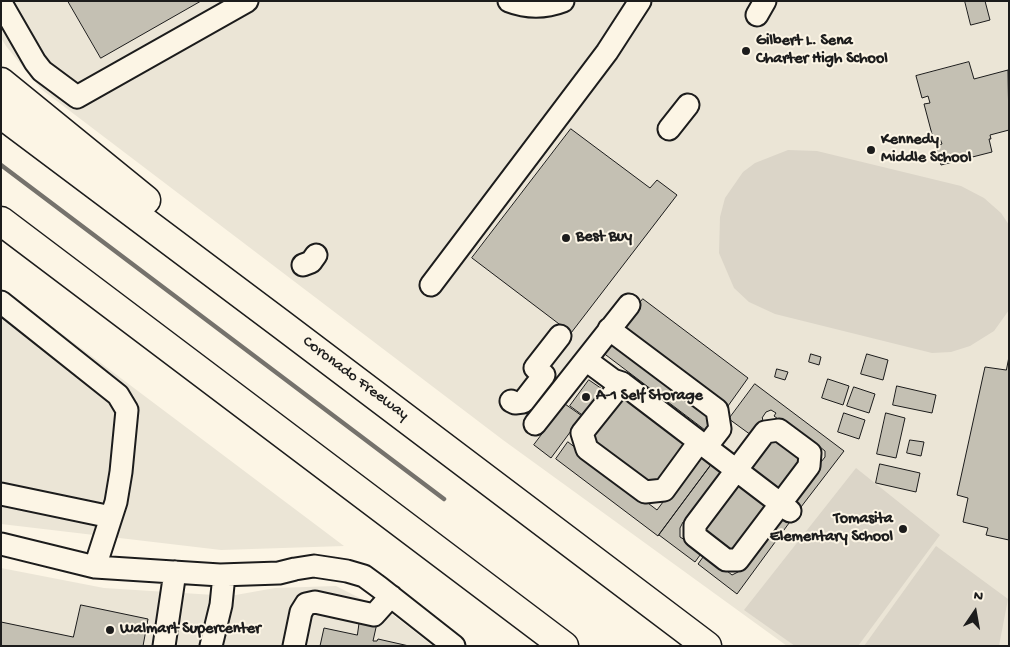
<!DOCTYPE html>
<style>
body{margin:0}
#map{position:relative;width:1010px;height:647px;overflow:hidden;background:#fcf5e5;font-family:"Gochi Hand",sans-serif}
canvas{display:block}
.frame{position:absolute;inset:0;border:2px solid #1c1c1c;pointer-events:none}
.north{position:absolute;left:950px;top:587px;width:50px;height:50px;-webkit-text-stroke:4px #fcf5e5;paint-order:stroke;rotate:12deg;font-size:14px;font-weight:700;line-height:20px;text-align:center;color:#1c1c1c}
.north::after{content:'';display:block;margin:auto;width:18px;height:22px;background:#1c1c1c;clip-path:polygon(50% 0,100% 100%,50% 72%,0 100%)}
</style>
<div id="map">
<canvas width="1010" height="647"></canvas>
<div class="frame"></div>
<div class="north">N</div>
</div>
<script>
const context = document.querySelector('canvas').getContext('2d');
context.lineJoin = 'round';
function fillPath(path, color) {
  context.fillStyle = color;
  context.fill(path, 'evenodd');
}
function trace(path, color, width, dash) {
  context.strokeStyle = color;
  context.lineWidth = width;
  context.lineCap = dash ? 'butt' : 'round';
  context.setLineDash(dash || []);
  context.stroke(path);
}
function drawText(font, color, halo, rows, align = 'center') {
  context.font = font + ' "Gochi Hand",sans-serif';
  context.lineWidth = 4;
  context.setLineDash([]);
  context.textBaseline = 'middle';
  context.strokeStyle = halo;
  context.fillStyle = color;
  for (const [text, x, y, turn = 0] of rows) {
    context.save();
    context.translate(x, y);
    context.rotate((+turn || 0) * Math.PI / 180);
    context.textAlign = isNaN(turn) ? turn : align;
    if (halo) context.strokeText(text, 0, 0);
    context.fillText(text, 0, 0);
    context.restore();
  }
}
fillPath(new Path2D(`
 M1,1h1008v645h-222l-284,-206 -462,-351 -35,-43 -5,-8z
 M1,288l343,258 -123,4 -220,-26z
 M1,568l103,20 126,8 45,-8 61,-2 57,29 40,31h-432z`), '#ebe5d6');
fillPath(new Path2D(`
 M788,150l29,1 144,35 23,12 17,15 8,12v85l-15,21 -24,15 -19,6 -19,1 -157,-39 -26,-12 -15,-14 -15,-35 1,-36 5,-19 18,-26 12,-9z
 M856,468l84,67 -82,111h-63l-51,-36z
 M936,546l72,53 -9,47h-135z`), '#dbd5c8');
trace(new Path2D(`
 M1,165l443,334`), '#75726c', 4.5);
const building = new Path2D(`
 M68,1h133l-100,57z
 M965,1h20l5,19 -19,5z
 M969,62l5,17 34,-9 1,60 -19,5 1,4h-2l3,13 -51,13 -5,-19 6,-2 -3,-8 -6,2 -9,-34 6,-1 -2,-7 -6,2 -6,-22z
 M571,129l79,59 7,-8 20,15 -106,138 -99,-75z
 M643,299l105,79 -20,28 -106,-80z
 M617,342l96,77 -8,11 -103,-78 6,-8z
 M811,354l10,3 -2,8 -10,-3z
 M867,354l21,6 -5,20 -22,-6z
 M1009,357v183l-23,-5 2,-7 -25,-6 5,-24 -11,-3 28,-128 21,3z
 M777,369l11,3 -3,8 -10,-3z
 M828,379l21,7 -6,19 -21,-7z
 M589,380l16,11 -20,26 -15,-11z
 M755,384l89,67 -43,56 -11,-7 29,-39 2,1 4,-5v-6l-5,-4 -1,2 -45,-33 2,-3 -5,-3 -5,2 -4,6 1,1 -12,16 -22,-16z
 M897,386l39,9 -4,18 -39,-8z
 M854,387l21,7 -6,19 -22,-7z
 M621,394l66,49 -29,38 -10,2 -54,-40 -2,-10z
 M565,404l17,12 -31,42 -17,-13z
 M844,413l21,7 -6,19 -21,-7z
 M886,413l19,5 -9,40 -19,-4z
 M771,433l33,25 -26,32 -31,-25z
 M910,440l14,2 -3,14 -14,-3z
 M568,442l89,68 43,-57 13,9 -55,74 -102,-77z
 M714,461l12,8 -41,55 -2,-2 -3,6v9l5,3 2,-2 16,13 -8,11 -36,-27z
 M880,464l40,9 -4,19 -40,-9z
 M736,479l33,25 -36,49 -34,-25z
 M782,511l10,8 -55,75 -39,-30 8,-11 22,16 -1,2 5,4 6,-3z
 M81,605l67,14 -5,27h-142v-24l72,15z
 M360,619l17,4 -4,18h4l1,-2 31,7h-89l4,-18 33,7z`);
fillPath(building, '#c4c0b3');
trace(building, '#1c1c1c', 1);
const minor = new Path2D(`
 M509,1c18,7 36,7 54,0
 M1,3l34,59 7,9 35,26 170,-96
 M757,15l8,-14
 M669,129l19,-24
 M303,265l8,-3 5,-7
 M431,285l176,-233 33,-51
 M1,302l117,93 9,15 -6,62 -5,30 -21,65
 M609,329l108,81 3,19 -14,18
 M586,360l27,20 9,3 168,128
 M535,368l25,-32
 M622,383l-40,50 5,16 58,43 19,-2 35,-48
 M511,401l4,2 8,-1 21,-27
 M535,424l94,-119
 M779,430l31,23 -1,13 -71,94h-12l-31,-24v-11l70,-93z
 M1,494l110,23
 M1,544l94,23 125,8 59,-2 16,-4 19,-3 33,5 17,5 15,11 75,59
 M164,646l11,-74
 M211,646l10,-41 3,-30
 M294,646l7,-34 5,-8 9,-2 59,13 17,-19`);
const highway = new Path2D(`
 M1,82l145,118
 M1,114l280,210 426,322
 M1,221l563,425`);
trace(minor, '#1c1c1c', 25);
trace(highway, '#1c1c1c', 31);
trace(minor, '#fcf5e5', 21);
trace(highway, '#fcf5e5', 28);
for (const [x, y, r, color] of [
 [746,51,5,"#1c1c1c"],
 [871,150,5,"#1c1c1c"],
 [566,238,5,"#1c1c1c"],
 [586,397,5,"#1c1c1c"],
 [903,529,5,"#1c1c1c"],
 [110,630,5,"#1c1c1c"]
]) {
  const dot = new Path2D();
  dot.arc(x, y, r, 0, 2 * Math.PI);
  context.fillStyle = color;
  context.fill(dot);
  trace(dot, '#fcf5e5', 2);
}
drawText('bold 16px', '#1c1c1c', '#fcf5e5', [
 ["Gilbert L. Sena",756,42],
 ["Charter High School",756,60],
 ["Kennedy",881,141],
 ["Middle School",881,159],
 ["Best Buy",576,238],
 ["A-1 Self Storage",596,397],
 ["Tomasita",893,520,"right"],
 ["Elementary School",893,538,"right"],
 ["Walmart Supercenter",120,630]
], 'left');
drawText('16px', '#1c1c1c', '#fcf5e5', [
 ["Coronado Freeway",355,379,37]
]);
</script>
